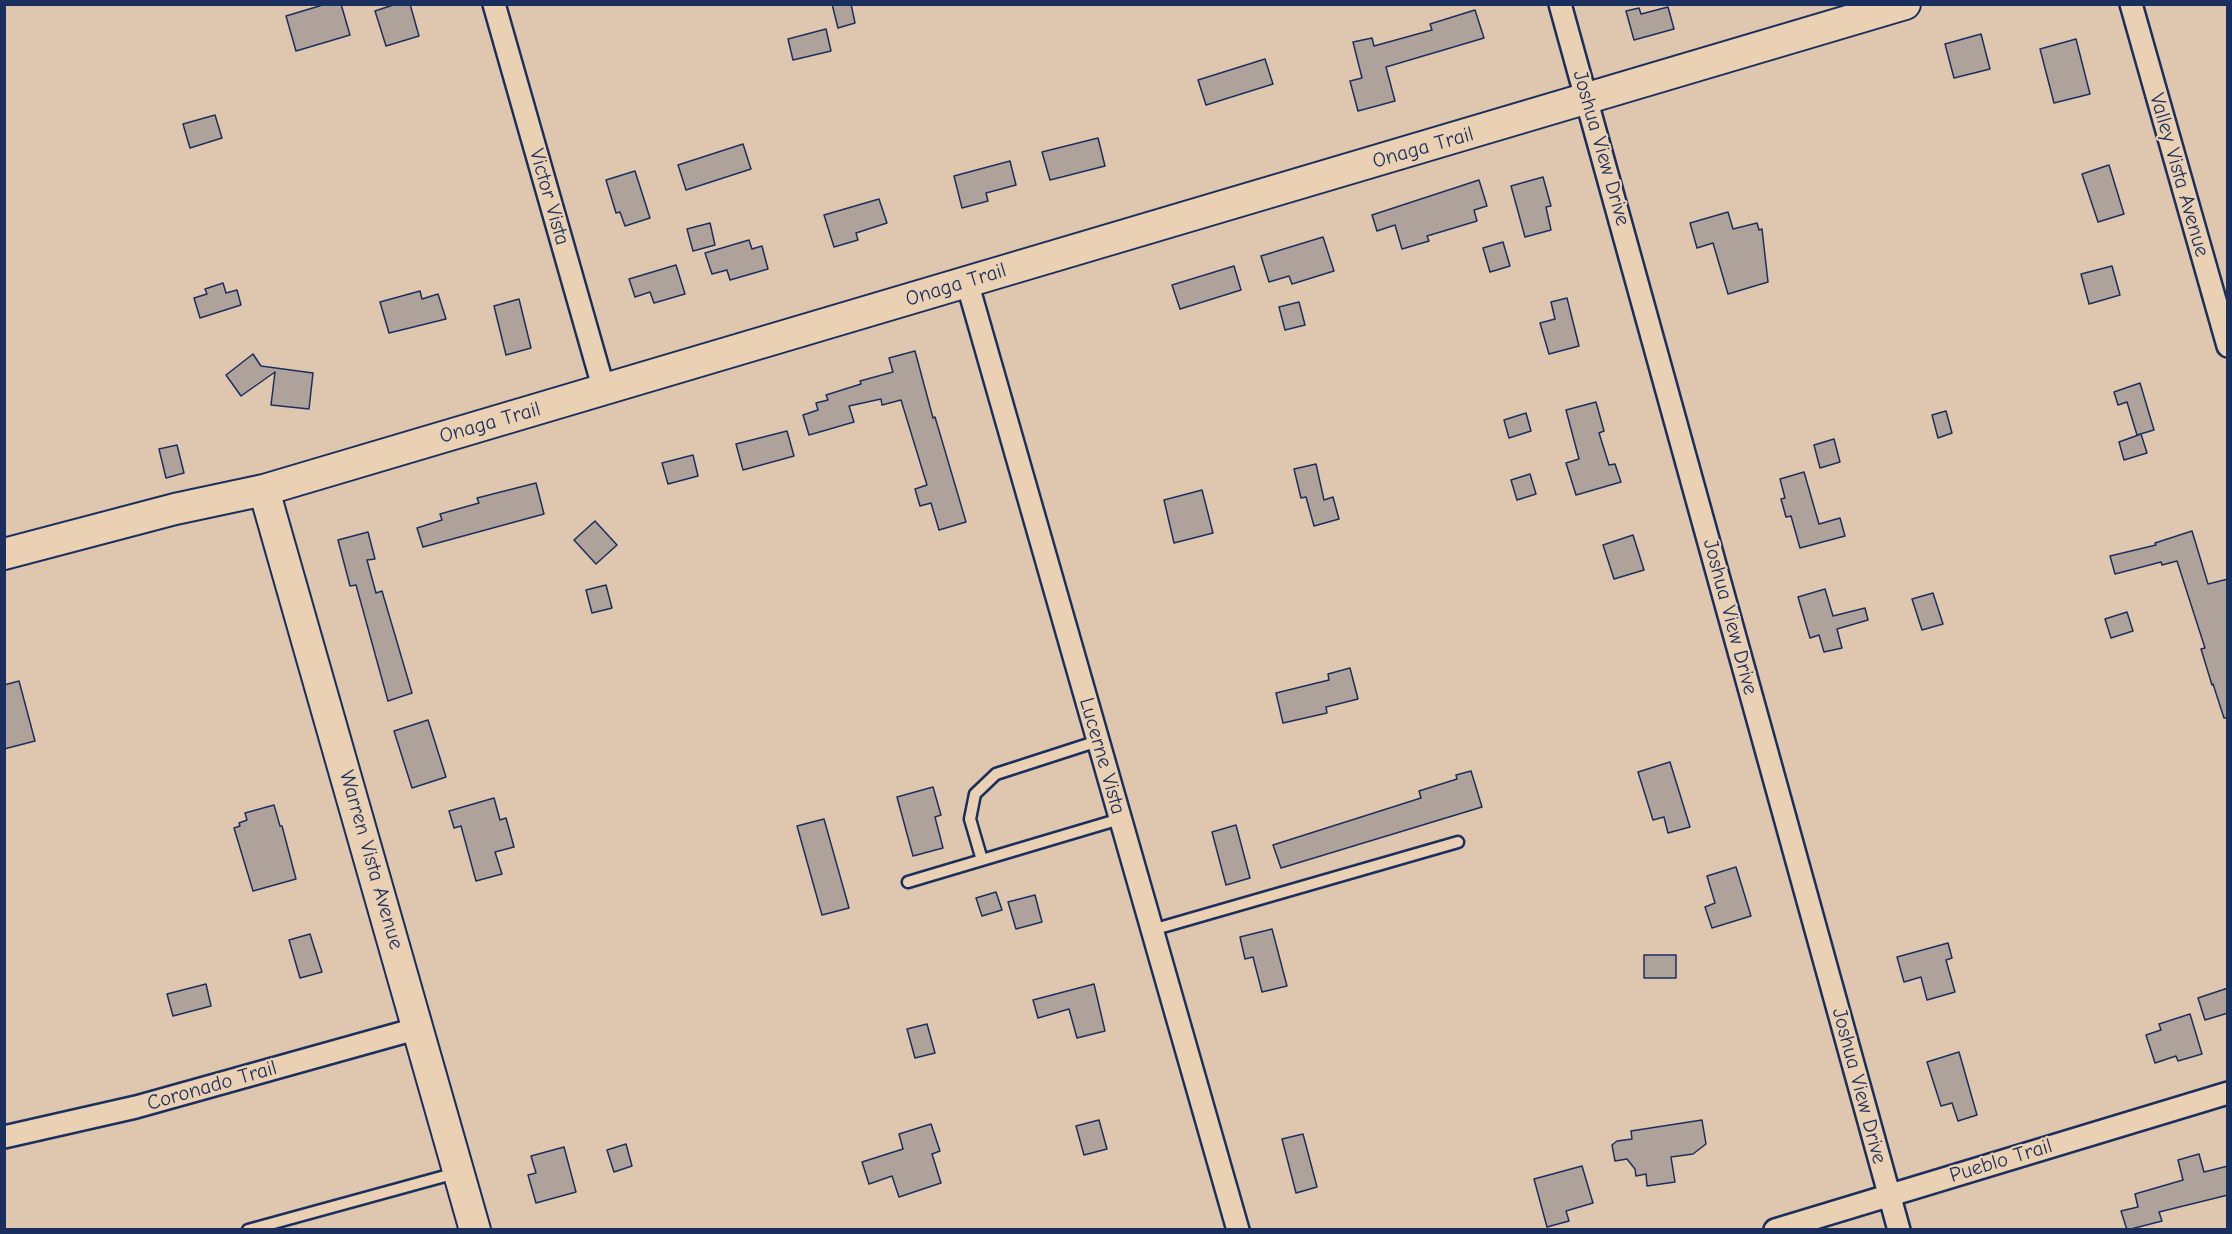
<!DOCTYPE html>
<style>
body{margin:0}
#map{position:relative;width:2232px;height:1234px;overflow:hidden;background:#dec7ae;font-family:"Comic Neue",sans-serif}
canvas{display:block}
.frame{position:absolute;inset:0;border:6px solid #1b2f5e;pointer-events:none}
</style>
<div id="map">
<canvas width="2232" height="1234"></canvas>
<div class="frame"></div>
</div>
<script>
const context = document.querySelector('canvas').getContext('2d');
context.lineJoin = 'round';
function fillPath(path, color) {
  context.fillStyle = color;
  context.fill(path, 'evenodd');
}
function trace(path, color, width, dash) {
  context.strokeStyle = color;
  context.lineWidth = width;
  context.lineCap = dash ? 'butt' : 'round';
  context.setLineDash(dash || []);
  context.stroke(path);
}
function drawText(font, color, halo, rows, align = 'center') {
  context.font = font + ' "Comic Neue",sans-serif';
  context.lineWidth = 4.5;
  context.setLineDash([]);
  context.textBaseline = 'middle';
  context.strokeStyle = halo;
  context.fillStyle = color;
  for (const [text, x, y, turn = 0] of rows) {
    context.save();
    context.translate(x, y);
    context.rotate((+turn || 0) * Math.PI / 180);
    context.textAlign = isNaN(turn) ? turn : align;
    if (halo) context.strokeText(text, 0, 0);
    context.fillText(text, 0, 0);
    context.restore();
  }
}
const building = new Path2D(`
 M326,4h15l9,31 -54,16 -10,-35z
 M396,4h14l9,32 -33,10 -11,-35z
 M832,4h19l4,19 -17,5z
 M1668,7l6,22 -40,11 -8,-29 13,-3 2,6z
 M1475,10l9,28 -98,29 9,34 -37,10 -8,-30 12,-3 -9,-36 19,-4 2,8 58,-16 -2,-6z
 M826,29l5,22 -38,9 -5,-21z
 M1981,34l9,35 -36,9 -9,-34z
 M2076,39l14,55 -36,9 -14,-54z
 M1265,59l8,25 -67,21 -8,-25z
 M215,115l7,23 -32,10 -7,-24z
 M1098,138l7,28 -55,14 -8,-28z
 M743,144l8,25 -65,21 -8,-25z
 M1010,161l6,24 -30,8 2,8 -26,7 -8,-32z
 M2109,165l15,49 -26,8 -16,-48z
 M635,171l15,47 -25,8 -5,-14 -4,1 -10,-33z
 M1543,177l8,29 -5,1 5,23 -26,7 -14,-51z
 M1479,180l8,26 -13,4 3,11 -50,15 2,5 -27,8 -7,-24 -18,6 -5,-16z
 M879,199l8,24 -31,10 2,7 -24,7 -10,-32z
 M1728,212l5,17 24,-6 2,7 3,-1 6,53 -40,12 -15,-51 -16,5 -7,-25z
 M710,223l5,22 -22,6 -6,-22z
 M1323,237l11,34 -42,13 -3,-8 -20,6 -8,-26z
 M749,240l3,9 10,-3 6,23 -38,11 -3,-10 -15,4 -7,-21z
 M1503,242l7,24 -20,6 -7,-24z
 M676,265l9,29 -31,9 -4,-11 -15,5 -6,-18z
 M1234,266l7,24 -61,19 -8,-24z
 M2112,266l8,29 -31,9 -8,-30z
 M223,283l3,10 11,-3 4,15 -41,13 -6,-20 13,-4 -2,-5z
 M420,291l2,8 16,-5 8,25 -57,14 -9,-31z
 M1567,298l12,48 -30,8 -9,-31 15,-4 -4,-17z
 M519,299l12,49 -25,7 -12,-49z
 M1299,302l6,23 -20,5 -6,-23z
 M915,351l18,67 2,-1 31,105 -27,8 -8,-27 -11,3 -5,-17 12,-4 -26,-85 -19,5 -1,-6 -32,7 5,16 -45,13 -6,-20 15,-5 -2,-7 12,-3 -2,-5 35,-11 -1,-3 33,-9 -4,-14z
 M253,354l8,12 52,7 -4,36 -38,-4 4,-33 -34,24 -15,-21z
 M2140,383l14,47 -17,5 -10,-33 -9,3 -4,-13z
 M1596,402l8,29 -5,2 10,32 6,-1 6,18 -45,13 -10,-32 13,-4 -13,-49z
 M1946,411l6,22 -14,5 -6,-23z
 M1526,413l5,18 -22,7 -5,-18z
 M787,431l7,25 -51,14 -7,-26z
 M2141,434l6,19 -23,7 -5,-18z
 M1834,439l6,23 -20,6 -6,-23z
 M177,445l7,28 -18,5 -7,-29z
 M693,455l5,21 -30,8 -6,-21z
 M1316,464l8,36 9,-3 6,22 -25,7 -8,-29 -5,1 -7,-29z
 M1804,472l15,52 21,-6 5,18 -45,12 -9,-32 -5,1 -5,-18 4,-1 -5,-19z
 M1530,474l6,20 -19,6 -6,-20z
 M536,483l8,31 -121,33 -6,-19 25,-8 -2,-6 39,-11 -2,-5z
 M1202,490l11,43 -39,10 -10,-43z
 M595,521l22,24 -21,19 -22,-24z
 M2192,531l16,53 20,-5v139h-4l-11,-34 -1,1 -11,-36 4,-1 -28,-87 -15,4 -1,-3 -46,12 -5,-18 46,-11 -1,-2z
 M368,532l7,27 -8,1 9,33 6,-2 30,102 -24,8 -32,-116 -6,1 -12,-46z
 M1633,535l11,35 -30,9 -11,-34z
 M606,585l6,23 -20,5 -6,-23z
 M1825,589l8,27 32,-8 3,12 -31,9 5,19 -18,4 -5,-17 -9,3 -12,-41z
 M1933,593l10,31 -21,6 -10,-31z
 M2127,612l6,19 -22,7 -6,-19z
 M1350,668l8,31 -32,8 1,6 -44,10 -7,-30 53,-13 -1,-6z
 M19,681l16,60 -31,8v-64z
 M428,720l18,57 -34,11 -18,-57z
 M1670,762l20,65 -22,6 -4,-16 -11,3 -15,-48z
 M1471,771l11,36 -201,61 -8,-23 148,-47 -2,-7 38,-12 -1,-4z
 M933,787l8,28 -6,2 8,31 -30,8 -16,-59z
 M494,798l6,22 6,-2 8,29 -19,5 7,22 -26,7 -15,-55 -7,2 -5,-17z
 M274,805l6,21h2l14,53 -43,12 -19,-63 6,-2 -1,-3 8,-3 -2,-7z
 M824,819l25,89 -27,7 -25,-89z
 M1236,825l14,53 -24,7 -14,-53z
 M1736,867l15,49 -39,12 -7,-21 10,-4 -8,-27z
 M996,892l6,18 -20,6 -6,-18z
 M1035,895l7,27 -26,7 -8,-27z
 M1272,929l15,57 -25,6 -9,-35 -8,2 -5,-22z
 M310,934l12,38 -22,6 -11,-38z
 M1948,943l4,15 -6,2 9,32 -28,8 -6,-23 -17,5 -7,-25z
 M1644,955h32v23h-32z
 M206,984l5,22 -38,10 -6,-22z
 M1094,984l11,47 -28,7 -8,-29 -31,9 -5,-18z
 M2228,988v25l-23,7 -7,-22z
 M2190,1014l12,40 -24,7 -2,-5 -21,7 -9,-28 15,-5 -2,-6z
 M927,1024l8,29 -20,5 -8,-29z
 M1959,1052l18,63 -19,6 -6,-18 -11,3 -14,-44z
 M1099,1120l8,29 -23,6 -8,-29z
 M1702,1120l4,24 -13,10 -22,3 4,25 -28,4 -1,-12 -10,2 -1,-7 -8,-10 -12,2 -3,-16 5,-4 15,-2 -1,-8z
 M931,1124l9,27 -8,3 9,29 -42,14 -7,-21 -23,8 -7,-22 41,-13 -4,-15z
 M1303,1134l14,53 -21,6 -14,-54z
 M626,1144l6,22 -18,6 -7,-22z
 M564,1147l12,45 -40,11 -8,-28 8,-2 -5,-17z
 M2199,1154l5,18 24,-6v29l-69,17 3,9 -35,9 -6,-19 17,-4 -3,-13 48,-14 -5,-20z
 M1582,1166l11,37 -27,8 3,10 -22,6 -13,-48z`);
fillPath(building, '#aea29a');
trace(building, '#1b2f5e', 1.5);
const lane = new Path2D(`
 M982,860l-12,-41 5,-25 21,-20 102,-33
 M908,882l212,-63
 M1152,930l306,-88
 M248,1230l208,-57`);
const street = new Path2D(`
 M494,4l110,386
 M1560,4l339,1226
 M2131,4l97,342
 M967,282l271,948
 M4,1137l132,-30 283,-79
 M1775,1230l453,-137`);
const secondary = new Path2D(`
 M264,490l211,740
 M4,554l171,-45 89,-19 1641,-486`);
trace(lane, '#1b2f5e', 15);
trace(street, '#1b2f5e', 26);
trace(secondary, '#1b2f5e', 34);
trace(lane, '#ebd1b3', 10);
trace(street, '#ebd1b3', 21);
trace(secondary, '#ebd1b3', 30);
drawText('21px', '#1b2f5e', '#ebd1b3', [
 ["Onaga Trail",1423,148,-16],
 ["Joshua View Drive",1601,148,74],
 ["Valley Vista Avenue",2179,175,74],
 ["Victor Vista",549,197,74],
 ["Onaga Trail",956,285,-17],
 ["Onaga Trail",490,423,-16],
 ["Joshua View Drive",1730,617,75],
 ["Lucerne Vista",1102,756,74],
 ["Warren Vista Avenue",371,860,74],
 ["Coronado Trail",212,1086,-16],
 ["Joshua View Drive",1859,1086,75],
 ["Pueblo Trail",2001,1161,-17]
]);
</script>
